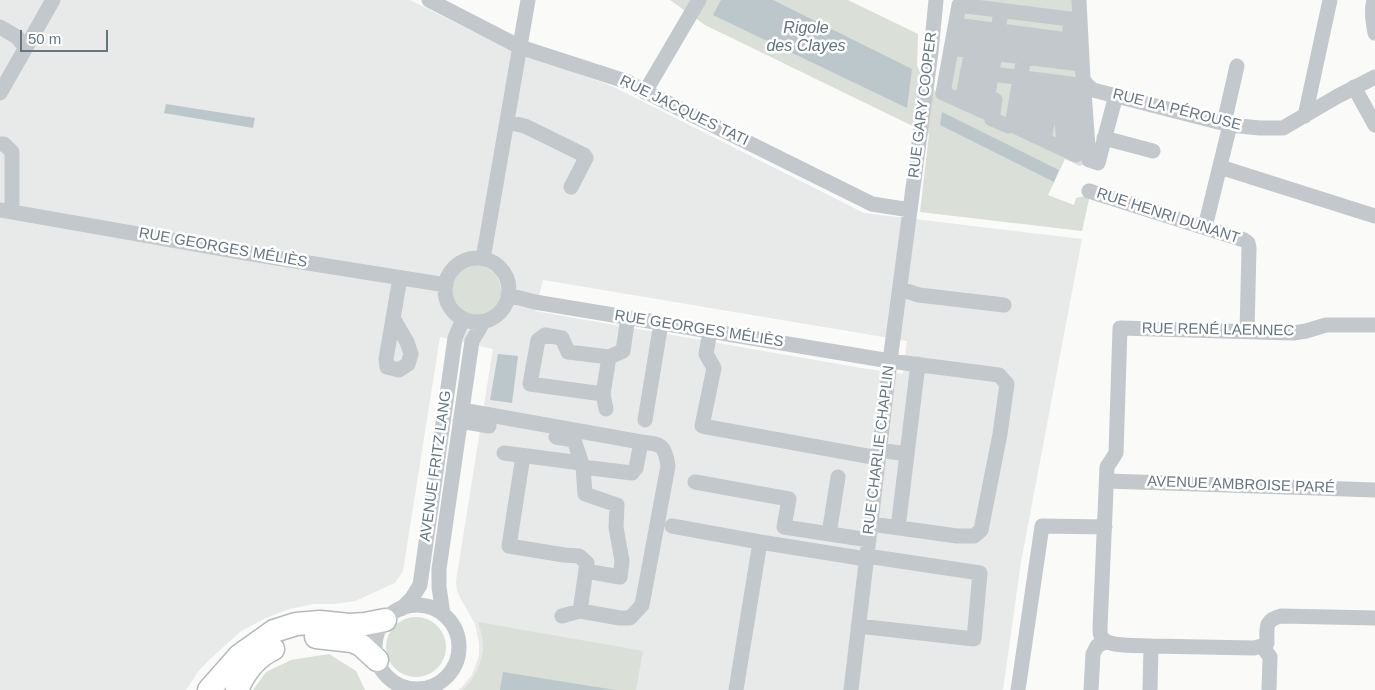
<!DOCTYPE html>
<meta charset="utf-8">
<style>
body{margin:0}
#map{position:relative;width:1375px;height:690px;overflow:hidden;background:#fafaf8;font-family:Arial,sans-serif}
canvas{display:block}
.scale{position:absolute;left:20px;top:30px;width:88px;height:22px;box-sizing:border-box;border:2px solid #657683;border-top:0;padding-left:6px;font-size:15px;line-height:18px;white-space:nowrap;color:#657683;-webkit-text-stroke:4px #fff;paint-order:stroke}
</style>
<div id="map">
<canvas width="1375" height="690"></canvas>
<div class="scale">50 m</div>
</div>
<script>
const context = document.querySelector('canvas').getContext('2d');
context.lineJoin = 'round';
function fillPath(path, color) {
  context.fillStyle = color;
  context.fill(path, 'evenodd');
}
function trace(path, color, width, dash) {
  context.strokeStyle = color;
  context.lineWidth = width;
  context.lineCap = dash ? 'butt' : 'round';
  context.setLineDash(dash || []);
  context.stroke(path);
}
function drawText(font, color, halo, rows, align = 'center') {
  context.font = font + ' Arial,sans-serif';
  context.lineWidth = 5;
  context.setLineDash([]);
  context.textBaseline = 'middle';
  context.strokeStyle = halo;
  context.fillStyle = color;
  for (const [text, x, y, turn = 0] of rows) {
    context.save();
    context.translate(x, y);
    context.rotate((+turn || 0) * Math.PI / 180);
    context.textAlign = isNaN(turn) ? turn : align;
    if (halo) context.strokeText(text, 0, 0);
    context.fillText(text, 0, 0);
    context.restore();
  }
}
fillPath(new Path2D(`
 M0,0h410l94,47 108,39 252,127 218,26 -61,323 -18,128h-545l4,-3 10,-12 7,-19v-13l-4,-19 -13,-23 -5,-10 -1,-10 37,-232 -53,-12 -37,234 -8,12 -40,18 -20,3h-21l-25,5 -23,9 -25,13 -33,30 -10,11 -12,18h-186zM543,280l364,61 -4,33 -42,-6 -326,-57z`), '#e8e9e9');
fillPath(new Path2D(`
 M670,0h178l70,34 -1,32 20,28 17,-94h119l10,164 -3,2 -15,-7 -17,36 26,10 2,-7 14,-3 -8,36 -162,-19 9,-78 -224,-109z
 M449 291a26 26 0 1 1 52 0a26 26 0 1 1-52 0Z
 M386 647a30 30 0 1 1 60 0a30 30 0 1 1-60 0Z
 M478,622l165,29 -7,39h-174c12,-8 22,-31 21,-45 0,-8 -3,-16 -5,-23z
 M329,654l27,17 9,19h-112l13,-18 25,-12z`), '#dadfd7');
fillPath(new Path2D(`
 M721,0h52l139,69 -5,39 -194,-93z
 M166,104l89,14 -2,10 -89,-15z
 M942,112l117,58 -5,12 -114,-57z
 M498,354l20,2 -6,47 -22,-3z
 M503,672l112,18h-115z`), '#bbc7cb');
const highway = new Path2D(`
 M316,637l36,4 9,4 16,15
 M209,690l30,-34 35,-25 22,-7 24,-2 29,3 16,-1 20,-4
 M237,690c7,-17 19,-33 36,-41`);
trace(highway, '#b4b9bd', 25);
trace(new Path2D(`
 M429,0l91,47 108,35 26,14 218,108 38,6
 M1079,0l4,79 4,6 6,5 137,35 30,3h23l55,-32 37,-19
 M1374,0c-3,11 -1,22 1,33
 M1001,10l-6,43 -10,59 -42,-19 16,-88 111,14v19l-2,2v11
 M956,25l112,15
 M0,27l17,10 8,10
 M954,35l114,16v8
 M951,48l130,16
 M1000,75c23,3 47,6 71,9l5,71 -64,-30 12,-68
 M1087,85l-3,7 5,68 9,3 18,-68
 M1354,87l21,38
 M1064,89l-3,25 4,36
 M645,92l54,-92
 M0,93l53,-93
 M995,100l-3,19 16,7 4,-1
 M962,101l10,-51
 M973,106l10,-54
 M1305,116l25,-116
 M507,122l18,4 59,29 2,3 -15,29
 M1224,123l13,-57
 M1023,130l8,-51
 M1034,135l8,-55
 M1104,138l49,13
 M1044,140l10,-58
 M0,144h4l8,8v60
 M1220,167l155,49
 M1089,191l155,49 4,3 1,5 -2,84
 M0,210l252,44 194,31
 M1205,227l25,-102
 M445 290a32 32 0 1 1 64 0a32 32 0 1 1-64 0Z
 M483,259l45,-259
 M900,289l19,6 85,10
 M508,295l27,7 355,59 109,14 8,9 -7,50 -19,96 -7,6h-17l-86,-12
 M393,318l14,24 4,12 -3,10 -9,6 -12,-3 -1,-8 14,-81
 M710,331l-4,23 8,14 -12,58 176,32
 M603,394l-73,-10 8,-44 7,-5 17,3 6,14 41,5
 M606,409l-3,-15 6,-37 14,-6 5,-34
 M462,410l179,32c19,2 24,2 27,24l-26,139 -12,13h-10l-40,-7 -18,5
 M645,420l16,-97
 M460,421l29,5
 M556,437l18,3 9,27 2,27 32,11 -1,22 6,34 -2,16 -34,-6
 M879,450l28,4
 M504,453l77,10
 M523,456l-14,90 55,9 15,1 8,7 -7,48
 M583,467l49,6 4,-5 5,-26
 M1107,481l268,9
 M695,482l94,17 -5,28 85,13
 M672,526l88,16 106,17
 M898,528l20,-164
 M829,534l9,-57
 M375 647a42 42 0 1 1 84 0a42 42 0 1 1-84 0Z
 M401,609l11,-11 8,-13 35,-247 8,-19
 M443,614l-4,-27v-18l33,-228 12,-20
 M858,626l116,13 6,-66 -113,-17
 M1151,646l103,2 8,-2 5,-3c0,-15 -3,-23 14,-27l94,2
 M1262,646l8,11 -1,33
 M736,690l24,-148
 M851,690l39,-329 41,-309 5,-52
 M1018,690l24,-164 63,1
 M1091,690l2,-36 4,-8 8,-4
 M1150,690l1,-44c-12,-1 -45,2 -50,-10 -1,-2 -1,-5 -1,-8l7,-161 9,-14 4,-125 173,5 13,-2 20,-6h49`), '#c3c8cc', 15);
trace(highway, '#fff', 22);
drawText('15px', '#657683', '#fff', [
 ["RUE GARY COOPER",923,105,-83],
 ["RUE LA PÉROUSE",1177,110,14],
 ["RUE JACQUES TATI",684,111,26],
 ["RUE HENRI DUNANT",1168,216,18],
 ["RUE GEORGES MÉLIÈS",223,248,10],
 ["RUE GEORGES MÉLIÈS",699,329,9],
 ["RUE RENÉ LAENNEC",1218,330,1],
 ["RUE CHARLIE CHAPLIN",879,450,-83],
 ["AVENUE FRITZ LANG",436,466,-82],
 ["AVENUE AMBROISE PARÉ",1241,485,2]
]);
drawText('italic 16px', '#60757c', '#fff', [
 ["Rigole",806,29],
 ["des Clayes",806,47]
]);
</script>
